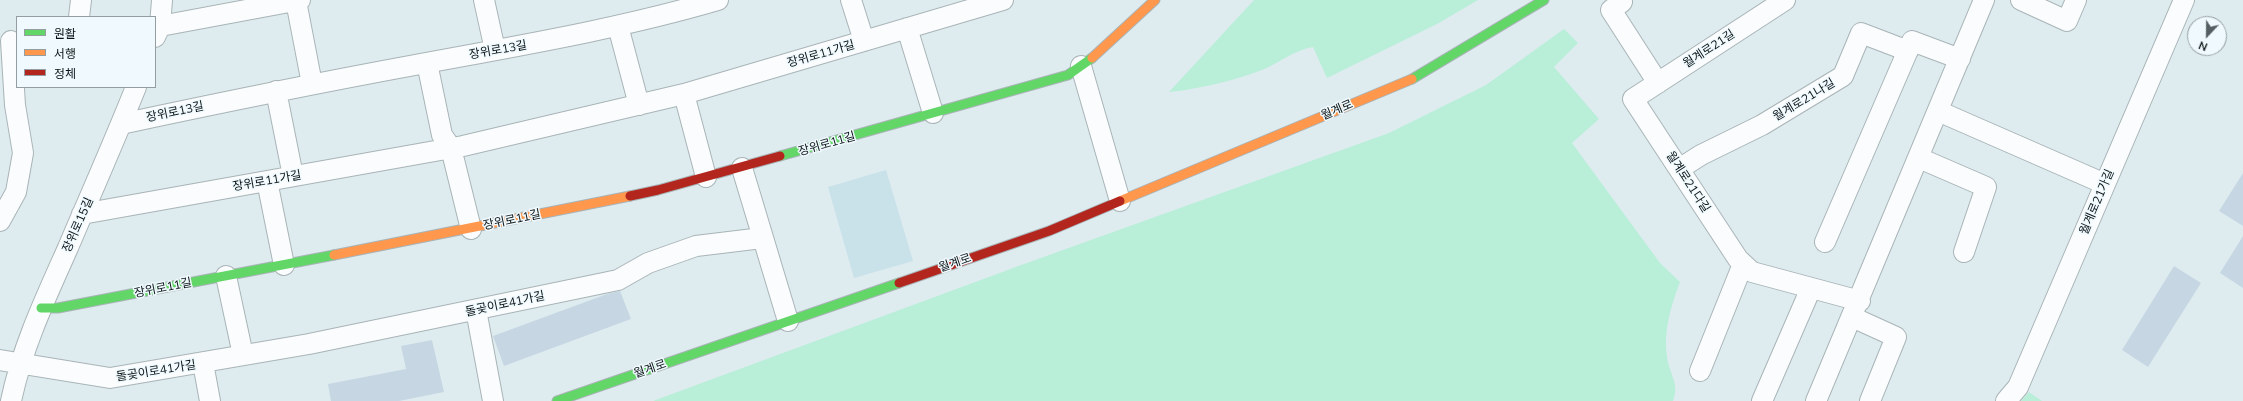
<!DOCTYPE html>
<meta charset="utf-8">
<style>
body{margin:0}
#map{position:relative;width:2243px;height:401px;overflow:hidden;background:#deecf0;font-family:Mulish,"Noto Sans KR",sans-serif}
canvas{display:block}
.legend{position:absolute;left:16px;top:16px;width:140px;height:72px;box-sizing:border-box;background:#f0fafe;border:1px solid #949ea1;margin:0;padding:5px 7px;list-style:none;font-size:12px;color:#0a1315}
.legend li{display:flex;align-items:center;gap:8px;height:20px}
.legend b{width:20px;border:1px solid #949ea1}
.north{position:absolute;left:2187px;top:16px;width:40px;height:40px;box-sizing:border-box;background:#f0fafe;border:1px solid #949ea1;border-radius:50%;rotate:202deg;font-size:11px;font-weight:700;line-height:16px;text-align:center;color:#0a1315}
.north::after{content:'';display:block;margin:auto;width:14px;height:18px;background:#545f62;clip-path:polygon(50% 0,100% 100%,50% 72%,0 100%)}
</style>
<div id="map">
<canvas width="2243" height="401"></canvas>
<ul class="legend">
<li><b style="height:5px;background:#63d668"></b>원활</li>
<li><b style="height:5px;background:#ff974d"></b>서행</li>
<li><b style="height:5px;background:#b3261e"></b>정체</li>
</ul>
<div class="north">N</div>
</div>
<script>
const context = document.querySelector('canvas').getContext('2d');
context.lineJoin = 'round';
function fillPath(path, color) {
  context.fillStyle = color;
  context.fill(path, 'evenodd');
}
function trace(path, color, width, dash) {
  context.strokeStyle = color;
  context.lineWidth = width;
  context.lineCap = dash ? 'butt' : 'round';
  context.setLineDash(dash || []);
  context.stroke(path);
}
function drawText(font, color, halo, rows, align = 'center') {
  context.font = font + ' Mulish,"Noto Sans KR",sans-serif';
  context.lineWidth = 3;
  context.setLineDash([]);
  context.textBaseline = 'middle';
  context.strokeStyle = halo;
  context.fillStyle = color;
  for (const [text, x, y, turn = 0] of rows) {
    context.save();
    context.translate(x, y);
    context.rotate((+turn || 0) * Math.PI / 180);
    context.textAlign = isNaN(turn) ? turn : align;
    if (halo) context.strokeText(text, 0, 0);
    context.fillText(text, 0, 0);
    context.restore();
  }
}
fillPath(new Path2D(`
 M886,170l27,91 -59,17 -26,-91z`), '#c9e1e9');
fillPath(new Path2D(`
 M1254,0h224l-41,24 -110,54 -14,-31c-19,3 -34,16 -51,23 -30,11 -62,19 -93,22z
 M1564,29l14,14 -24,24 45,52 -27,24 88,120 20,19c-9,24 -17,49 -13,75 2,17 13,26 6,44h-1020l371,-137 365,-131 97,-48z
 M2029,392l13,9h-21z`), '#b9eed8');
fillPath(new Path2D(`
 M2243,173v53l-24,-15z
 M2243,236v52l-23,-15z
 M2174,266l27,17 -53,84 -26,-17z
 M620,291l11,28 -127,47 -11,-30 114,-42z
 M432,340l12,52 -45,9h-68l-3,-17 78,-15 -5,-23z`), '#c6d7e3');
const street = new Path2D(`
 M484,0l11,50
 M851,0l13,41
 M1621,0l1,2 -11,8 47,73
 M1785,0l-152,99 105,160 14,13 108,29
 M2021,0l46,21 9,-21
 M296,1l16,83
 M79,17l2,-17
 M618,26l21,79
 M155,27l145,-27
 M907,28l26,85
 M155,37l5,-11 2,-26
 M427,63l15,72 9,13 20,81
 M1081,66l39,135
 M276,91l17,85
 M684,94l22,83
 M1938,111l167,73
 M121,124c98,-21 196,-41 294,-59 102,-19 204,-36 303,-65
 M1919,158l67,29 -22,65
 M742,168l46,153
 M1679,169l22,-14 61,-30 81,-49 18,-43 47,18
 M267,181l17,84
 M82,214l381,-68 221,-52 319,-94
 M0,221l16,-29 7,-39 -8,-48 -4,-64
 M1825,242l87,-201 48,18
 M226,276l17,79
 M476,310l17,91
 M1852,317l44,20 -26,64
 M0,360l110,18 199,-34 309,-64 30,-17 48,-17 66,-8
 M203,363l7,38
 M1700,371l43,-107
 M11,401c11,-53 34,-102 56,-151 23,-54 47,-108 69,-163
 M1762,401l49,-113
 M1816,401l168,-401
 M2006,401l12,-14 166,-387`);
const fast = new Path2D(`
 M1412,79l132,-79
 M780,156l288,-81 24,-17
 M41,308h17l276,-53
 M557,401l342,-118`);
const slow = new Path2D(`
 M1092,58l63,-58
 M1120,201l292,-122
 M334,255l296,-59`);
const jam = new Path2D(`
 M630,196l28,-6 122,-34
 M899,283l150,-52 71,-30`);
trace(street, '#a9b4b7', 22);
trace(fast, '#a9b4b7', 11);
trace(slow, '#a9b4b7', 11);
trace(jam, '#a9b4b7', 11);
trace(street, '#fafcfd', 20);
trace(fast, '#63d668', 9);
trace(slow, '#ff974d', 9);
trace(jam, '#b3261e', 9);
drawText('12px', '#0a1315', '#f0fafe', [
 ["월계로21길",1709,49,-33],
 ["장위로13길",498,50,-10],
 ["장위로11가길",821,54,-16],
 ["월계로21나길",1804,100,-31],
 ["월계로",1337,110,-23],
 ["장위로13길",175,112,-12],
 ["장위로11길",827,144,-16],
 ["장위로11가길",267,181,-10],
 ["월계로21다길",1688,182,57],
 ["월계로21가길",2097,202,-67],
 ["장위로11길",512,220,-12],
 ["장위로15길",78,225,-66],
 ["월계로",955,263,-19],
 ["장위로11길",163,288,-11],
 ["돌곶이로41가길",505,304,-12],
 ["월계로",650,369,-19],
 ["돌곶이로41가길",156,371,-9]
]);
</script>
